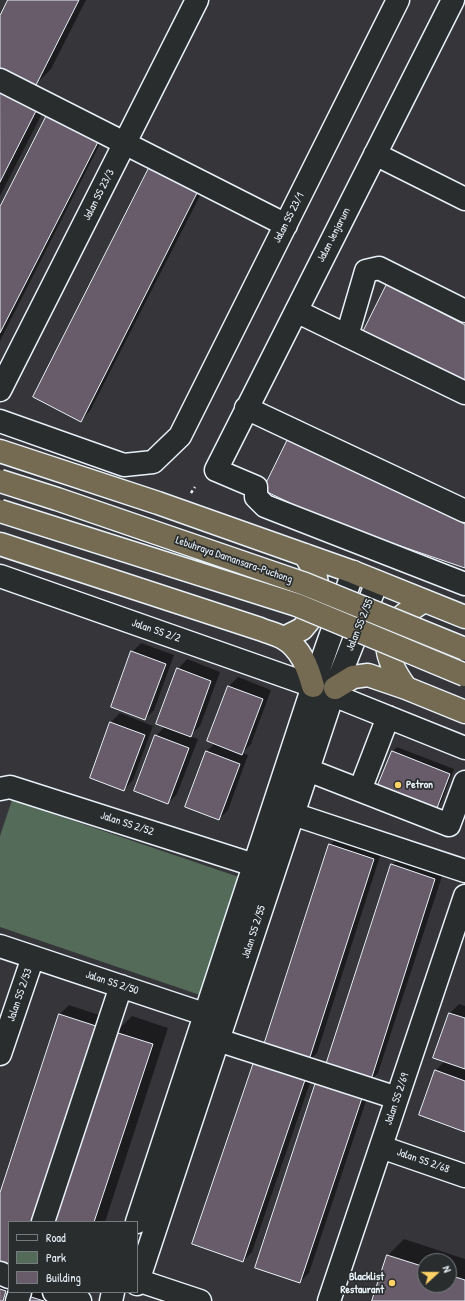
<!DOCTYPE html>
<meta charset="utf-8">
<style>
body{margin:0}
#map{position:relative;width:465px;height:1301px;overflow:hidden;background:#36363a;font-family:"Patrick Hand",sans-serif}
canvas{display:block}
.legend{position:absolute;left:8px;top:1221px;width:130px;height:72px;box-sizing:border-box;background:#2a2d2e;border:1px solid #767b7f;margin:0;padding:5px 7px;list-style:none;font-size:12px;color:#e8f1f8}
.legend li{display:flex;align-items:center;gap:8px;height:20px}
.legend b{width:20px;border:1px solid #767b7f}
.north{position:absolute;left:417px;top:1253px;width:40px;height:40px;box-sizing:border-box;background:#2a2d2e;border:1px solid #767b7f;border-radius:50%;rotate:69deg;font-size:11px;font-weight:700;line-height:16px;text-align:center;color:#e8f1f8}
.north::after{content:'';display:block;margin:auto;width:14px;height:18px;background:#ffd166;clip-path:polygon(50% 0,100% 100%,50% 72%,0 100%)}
</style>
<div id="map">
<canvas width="465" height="1301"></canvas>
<ul class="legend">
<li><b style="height:5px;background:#2a2d2e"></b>Road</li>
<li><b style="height:11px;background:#536b58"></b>Park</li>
<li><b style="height:11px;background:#685c6a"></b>Building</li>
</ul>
<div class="north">N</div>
</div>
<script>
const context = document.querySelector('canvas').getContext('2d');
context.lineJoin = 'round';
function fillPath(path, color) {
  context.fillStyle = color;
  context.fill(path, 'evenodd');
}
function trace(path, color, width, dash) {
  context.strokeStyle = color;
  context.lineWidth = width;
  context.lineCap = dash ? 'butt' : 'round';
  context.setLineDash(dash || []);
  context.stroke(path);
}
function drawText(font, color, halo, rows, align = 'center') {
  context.font = font + ' "Patrick Hand",sans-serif';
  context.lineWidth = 3.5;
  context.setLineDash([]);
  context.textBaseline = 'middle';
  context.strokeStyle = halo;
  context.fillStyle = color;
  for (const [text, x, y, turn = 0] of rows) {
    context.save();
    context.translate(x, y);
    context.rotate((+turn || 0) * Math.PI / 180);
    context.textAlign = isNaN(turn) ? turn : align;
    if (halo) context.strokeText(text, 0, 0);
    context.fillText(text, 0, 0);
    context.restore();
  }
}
fillPath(new Path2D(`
 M12,800l227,77 -39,118 -200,-68v-91z`), '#536b58');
fillPath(new Path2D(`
 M9,0h77l-35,69 -16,16 17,9 -52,102v-178z
 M106,132l-106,209v-131z
 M151,167l56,15 -117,229 -9,9z
 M405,268l60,32v87l-77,-102z
 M306,422l159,78v67l-176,-129z
 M141,643l33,12 -20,55 -9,9 -13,-67z
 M187,659l33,13 -20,54 -10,10 8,3 -21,55 -9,9 -12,-67 9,-10 13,-57z
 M238,677l33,13 -20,54 -9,9 6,2 -20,55 -9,9 -13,-67 9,-9 -6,-2 20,-55z
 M120,713l33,13 -20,54 -9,10 -33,-13 20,-55z
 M397,747l57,22 -13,34 -4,4 -45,-55z
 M339,835l43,15 -65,203 -9,9 22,-217z
 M401,856l43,14 -66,203 -9,9 23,-217z
 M459,1004l6,2v125l-30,-60 10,-10 5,-48z
 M69,1005l36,12 -67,205h-29l-9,-26 60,-182z
 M132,1016l36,12 -63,194h-52l63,-190z
 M255,1060l60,8 -63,184 -9,9z
 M318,1080l53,6 -62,187 -9,9z
 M404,1239l61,20v42h-92l15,-46zM425,1261h24v24h-24z
 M0,1277l9,3v21h-9z
 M33,1292h49l-3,9h-52l1,-5z`), '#0007');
const building = new Path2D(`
 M8,0h71l-44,87 -35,-18v-53z
 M0,92l36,19 -36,71z
 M47,115l51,27 -98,191v-126z
 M150,166l48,25 -117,231 -48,-25z
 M387,284l78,41v63l-103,-54z
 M289,437l176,87v44l-135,-46 -67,-32z
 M131,651l35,13 -21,56 -34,-13z
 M177,668l34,13 -20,56 -35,-13z
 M228,686l35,13 -21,56 -35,-14z
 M110,722l35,13 -21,56 -34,-13z
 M155,735l34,13 -21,56 -34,-13z
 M206,751l34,13 -21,56 -34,-13z
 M392,751l58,23 -13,34 -59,-23z
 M329,844l45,15 -66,204 -45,-15z
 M391,864l44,15 -65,204 -45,-15z
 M449,1013l16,5v51l-32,-11z
 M59,1014l37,12 -64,196h-23v45l-9,-3v-71z
 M115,1032l38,12 -59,178h-42z
 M255,1059l51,18 -63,185 -51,-18z
 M435,1070l30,11v51l-46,-17z
 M317,1079l46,16 -63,188 -45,-15z
 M387,1255l38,12v18h24v-10l16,5v21h-93z
 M0,1289l6,2 -3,10h-3z
 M28,1296l16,5h-18z`);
fillPath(building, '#685c6a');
trace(building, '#e8f1f8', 1);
const minor = new Path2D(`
 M453,0l-237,470 40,17v10l9,9 200,78
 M0,80l286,145
 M375,154l90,45
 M296,311l169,82
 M347,336l19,-65 13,-3 86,43
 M0,390l197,-390
 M246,408l219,103
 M0,421l124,44 29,-3 27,-26 218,-436
 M0,576l313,110
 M333,695l132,53
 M308,770l141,55 16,-43
 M0,789l10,-2 244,78
 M360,790l28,-73
 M293,814l172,57
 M0,946l219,73
 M218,1040l179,58
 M0,1054l33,-97
 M381,1147l84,29
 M43,1222l78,-236
 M137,1222l176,-536 40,-114
 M0,1273l9,4
 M137,1280l63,21
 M137,1284l198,-596 42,-106
 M54,1292l26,9
 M17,1301l3,-9
 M111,1301l2,-9
 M329,1301l136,-405`);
const highway = new Path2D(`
 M0,451l158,52 195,69 112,45
 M0,544l260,85c7,3 16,5 23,9 18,10 25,30 30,48
 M284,638l18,-9 14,-17 4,-11 -5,-29 -10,-17
 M335,688l18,-11 15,-2 38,13 59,24
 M406,688c-14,-19 -29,-47 -9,-67 7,-8 18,-14 27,-20`);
trace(minor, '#e8f1f8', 25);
trace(highway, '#e8f1f8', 25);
trace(new Path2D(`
 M191,493l4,-6`), '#e8f1f8', 2.5, [3, 3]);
trace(minor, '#2a2d2e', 22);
trace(highway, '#756b52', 22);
const highwayBridge = new Path2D(`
 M0,481l57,18 248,85 160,65
 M0,511l297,94 168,70`);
trace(highwayBridge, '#e8f1f8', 25, []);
trace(highwayBridge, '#756b52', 22);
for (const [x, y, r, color] of [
 [398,785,4,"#ffd166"],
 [392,1283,4,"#ffd166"]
]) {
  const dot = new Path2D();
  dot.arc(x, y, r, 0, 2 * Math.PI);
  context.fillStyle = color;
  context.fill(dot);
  trace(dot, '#2a2d2e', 1.5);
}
drawText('11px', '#e8f1f8', '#2a2d2e', [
 ["Jalan SS 23/3",99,195,-63],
 ["Jalan SS 23/1",289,218,-63],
 ["Jalan Jenjarum",334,235,-63],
 ["Lebuhraya Damansara–Puchong",234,560,19],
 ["Jalan SS 2/55",360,625,-68],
 ["Jalan SS 2/2",156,631,19],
 ["Jalan SS 2/52",127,824,18],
 ["Jalan SS 2/55",254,932,-72],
 ["Jalan SS 2/50",112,983,18],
 ["Jalan SS 2/53",20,995,-71],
 ["Jalan SS 2/69",397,1099,-71],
 ["Jalan SS 2/68",423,1161,19]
]);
drawText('bold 11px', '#e8f1f8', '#2a2d2e', [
 ["Petron",406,785],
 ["Blacklist",384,1277,"right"],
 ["Restaurant",384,1290,"right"]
], 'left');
</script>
